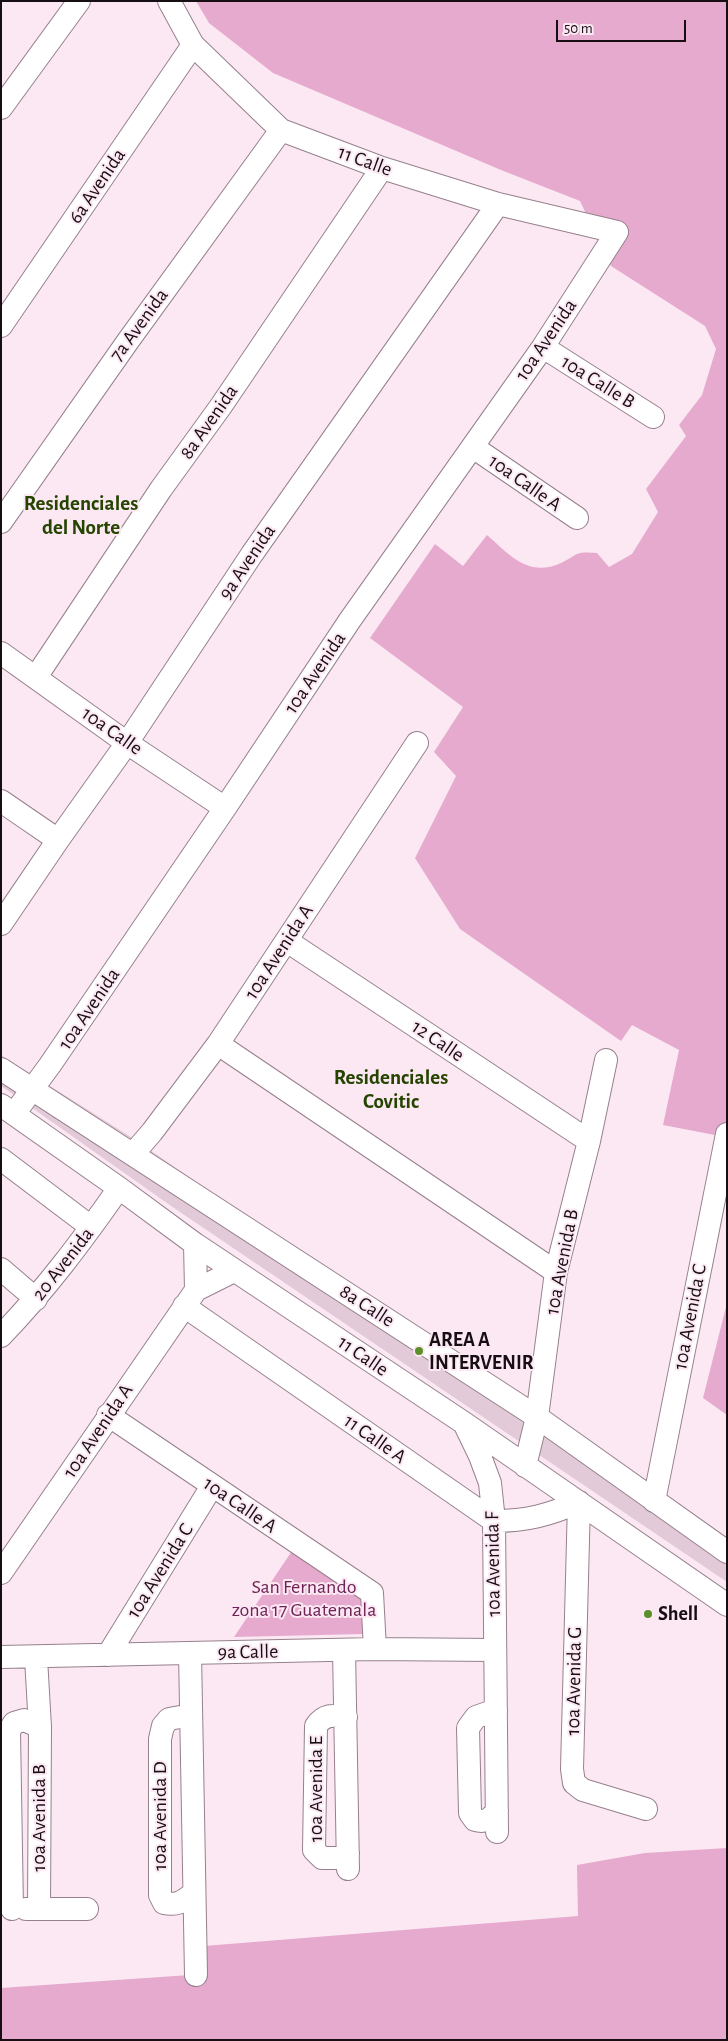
<!DOCTYPE html>
<style>
body{margin:0}
#map{position:relative;width:728px;height:2041px;overflow:hidden;background:#fce8f3;font-family:"Alegreya Sans",sans-serif}
canvas{display:block}
.frame{position:absolute;inset:0;border:2px solid #170e13;pointer-events:none}
.scale{position:absolute;left:556px;top:20px;width:130px;height:22px;box-sizing:border-box;border:2px solid #170e13;border-top:0;padding-left:6px;font-size:15px;line-height:18px;white-space:nowrap;color:#170e13;-webkit-text-stroke:4px #fce8f3;paint-order:stroke}
</style>
<div id="map">
<canvas width="728" height="2041"></canvas>
<div class="frame"></div>
<div class="scale">50 m</div>
</div>
<script>
const context = document.querySelector('canvas').getContext('2d');
context.lineJoin = 'round';
function fillPath(path, color) {
  context.fillStyle = color;
  context.fill(path, 'evenodd');
}
function trace(path, color, width, dash) {
  context.strokeStyle = color;
  context.lineWidth = width;
  context.lineCap = dash ? 'butt' : 'round';
  context.setLineDash(dash || []);
  context.stroke(path);
}
function drawText(font, color, halo, rows, align = 'center') {
  context.font = font + ' "Alegreya Sans",sans-serif';
  context.lineWidth = 4;
  context.setLineDash([]);
  context.textBaseline = 'middle';
  context.strokeStyle = halo;
  context.fillStyle = color;
  for (const [text, x, y, turn = 0] of rows) {
    context.save();
    context.translate(x, y);
    context.rotate((+turn || 0) * Math.PI / 180);
    context.textAlign = isNaN(turn) ? turn : align;
    if (halo) context.strokeText(text, 0, 0);
    context.fillText(text, 0, 0);
    context.restore();
  }
}
fillPath(new Path2D(`
 M196,1h531v1125l-2,11 -62,-12 16,-75 -47,-25 -11,16 -161,-112 -45,-71 41,-82 -22,-24 29,-45 -93,-69 65,-94 28,22 24,-31c23,20 41,43 74,28 18,-9 13,-12 36,-10l12,14 23,-13 26,-42 -12,-23 40,-53 -7,-11 23,-30 14,-46 -11,-23 -94,-60 -31,-65 -79,-31 -228,-97 -64,-50z
 M727,1303v112l-24,-17z
 M294,1548l69,47v39l-129,3z
 M727,1848v192h-726v-52l203,-14v-28l374,-30 -1,-51 68,-12z`), '#e6aace');
fillPath(new Path2D(`
 M1,1055l133,84 151,104 348,228 94,66v45l-553,-374 -173,-122z`), '#e2cad8');
const minor = new Path2D(`
 M1,108l78,-107
 M1,326l192,-281
 M543,347l110,70
 M473,447l104,71
 M1,522l127,-181 153,-211
 M1,653l126,90 98,65
 M36,677l125,-188 60,-83 161,-238
 M1,801l57,39
 M1,924l57,-84 69,-97 125,-189 246,-350
 M287,941l302,200
 M218,1044l338,228
 M1,1069l536,348 190,135
 M1,1105l118,83 76,56 269,179 263,182
 M14,1114l36,-49 175,-257 125,-188 193,-273 74,-115 -119,-28 -116,-36 -101,-38 -88,-85 -24,-44
 M133,1154l19,-22 66,-88 199,-301
 M1,1159l90,68
 M195,1244l1,46
 M1,1269l35,30
 M184,1306l310,215c33,0 55,-6 85,-19l-7,267 2,14 9,7 63,19
 M1,1336c45,-47 81,-95 118,-148
 M108,1415l264,178 3,56
 M466,1427l14,29 10,27 4,38 3,311
 M525,1466l12,-49 19,-145 33,-131 17,-81
 M654,1501l73,-367
 M1,1573l195,-283 38,-19
 M344,1650l4,219
 M190,1653l6,322
 M108,1655l104,-169
 M1,1657l374,-8 119,1
 M36,1658l4,69 -1,182
 M496,1710l-20,7 -8,11 2,85 5,7c11,3 15,-1 22,-9
 M346,1717c-13,-2 -22,-3 -30,9l-2,124 8,8h18l8,-5
 M191,1718l-11,-1 -11,2 -6,7 -3,13v156l4,8c14,3 19,-2 30,-10
 M12,1909l-3,-178 5,-8 10,-3 16,7
 M26,1909h61`);
trace(minor, '#96808d', 24);
trace(minor, '#fff', 22);
for (const [x, y, r, color] of [
 [419,1351,5,"#5b8f29"],
 [648,1614,5,"#5b8f29"]
]) {
  const dot = new Path2D();
  dot.arc(x, y, r, 0, 2 * Math.PI);
  context.fillStyle = color;
  context.fill(dot);
  trace(dot, '#fce8f3', 2);
}
drawText('20px', '#170e13', '#fce8f3', [
 ["11 Calle",365,161,20],
 ["6a Avenida",97,186,-56],
 ["7a Avenida",139,325,-54],
 ["10a Avenida",546,340,-56],
 ["10a Calle B",598,382,32],
 ["8a Avenida",209,422,-55],
 ["10a Calle A",525,483,35],
 ["9a Avenida",247,562,-56],
 ["10a Avenida",315,673,-56],
 ["10a Calle",112,731,35],
 ["10a Avenida A",279,952,-57],
 ["10a Avenida",89,1009,-56],
 ["12 Calle",438,1041,34],
 ["10a Avenida B",562,1262,-79],
 ["20 Avenida",63,1264,-52],
 ["8a Calle",367,1306,33],
 ["10a Avenida C",690,1317,-79],
 ["11 Calle",363,1356,34],
 ["10a Avenida A",98,1431,-56],
 ["11 Calle A",375,1439,35],
 ["10a Calle A",240,1505,34],
 ["10a Avenida F",493,1564,-91],
 ["10a Avenida C",160,1571,-58],
 ["9a Calle",248,1652,-1],
 ["10a Avenida G",574,1681,-89],
 ["10a Avenida E",316,1789,-90],
 ["10a Avenida D",160,1816,-90],
 ["10a Avenida B",39,1818,-90]
]);
drawText('bold 20px', '#170e13', '#fce8f3', [
 ["AREA A",429,1340],
 ["INTERVENIR",429,1363],
 ["Shell",658,1614]
], 'left');
drawText('20px', '#6e2255', '#fce8f3', [
 ["San Fernando",304,1587],
 ["zona 17 Guatemala",304,1610]
]);
drawText('bold 21px', '#244400', '#fce8f3', [
 ["Residenciales",81,504],
 ["del Norte",81,528],
 ["Residenciales",391,1078],
 ["Covitic",391,1102]
]);
</script>
